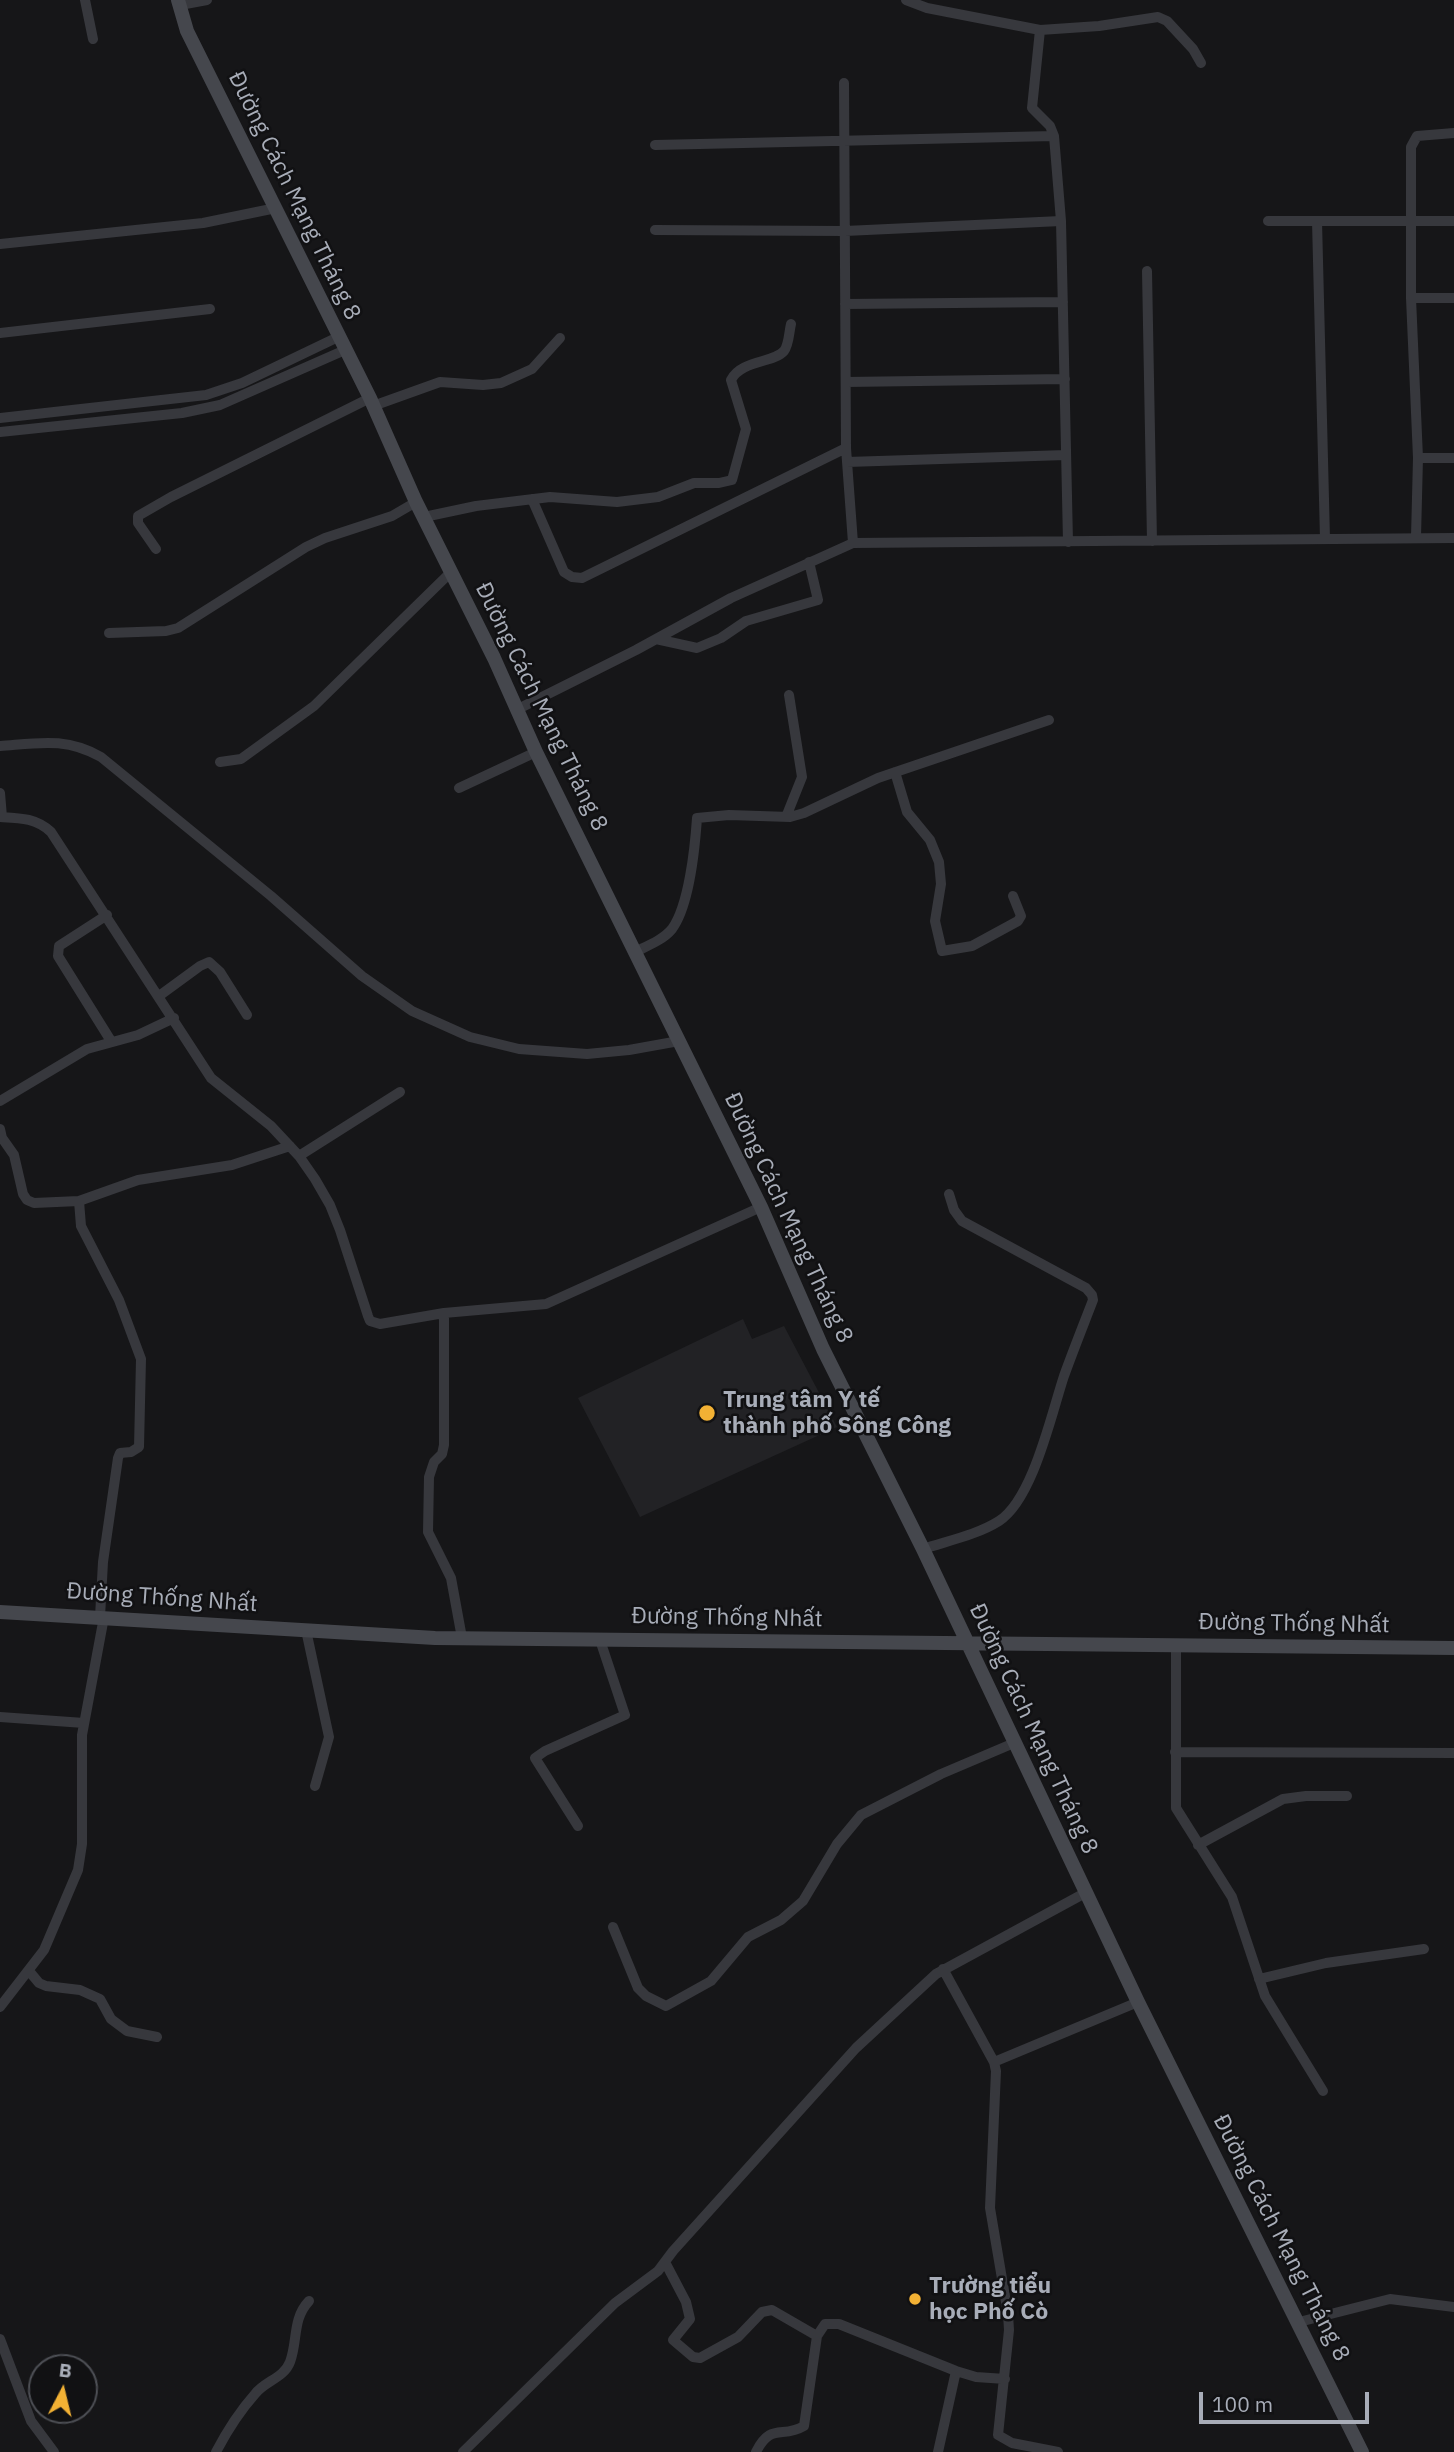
<!DOCTYPE html>
<meta charset="utf-8">
<style>
body{margin:0}
#map{position:relative;width:1454px;height:2452px;overflow:hidden;background:#161618;font-family:"IBM Plex Sans",sans-serif}
canvas{display:block}
.north{position:absolute;left:28px;top:2354px;width:70px;height:70px;box-sizing:border-box;background:#111113;border:2px solid #4d4f55;border-radius:50%;rotate:7deg;font-size:19px;font-weight:700;line-height:28px;text-align:center;color:#a8adb8}
.north::after{content:'';display:block;margin:auto;width:24px;height:32px;background:#f2b134;clip-path:polygon(50% 0,100% 100%,50% 72%,0 100%)}
.scale{position:absolute;left:1199px;top:2392px;width:170px;height:32px;box-sizing:border-box;border:4px solid #a8adb8;border-top:0;padding-left:9px;font-size:21px;line-height:24px;white-space:nowrap;color:#a8adb8;-webkit-text-stroke:5px #111113;paint-order:stroke}
</style>
<div id="map">
<canvas width="1454" height="2452"></canvas>
<div class="north">B</div>
<div class="scale">100 m</div>
</div>
<script>
const context = document.querySelector('canvas').getContext('2d');
context.lineJoin = 'round';
function fillPath(path, color) {
  context.fillStyle = color;
  context.fill(path, 'evenodd');
}
function trace(path, color, width, dash) {
  context.strokeStyle = color;
  context.lineWidth = width;
  context.lineCap = dash ? 'butt' : 'round';
  context.setLineDash(dash || []);
  context.stroke(path);
}
function drawText(font, color, halo, rows, align = 'center') {
  context.font = font + ' "IBM Plex Sans",sans-serif';
  context.lineWidth = 5;
  context.setLineDash([]);
  context.textBaseline = 'middle';
  context.strokeStyle = halo;
  context.fillStyle = color;
  for (const [text, x, y, turn = 0] of rows) {
    context.save();
    context.translate(x, y);
    context.rotate((+turn || 0) * Math.PI / 180);
    context.textAlign = isNaN(turn) ? turn : align;
    if (halo) context.strokeText(text, 0, 0);
    context.fillText(text, 0, 0);
    context.restore();
  }
}
fillPath(new Path2D(`
 M743,1319l9,20 32,-13 53,101 -197,90 -62,-119z`), '#222225');
trace(new Path2D(`
 M85,0l8,39
 M906,0l21,8 113,22 59,-4 59,-9 9,4 26,28 8,14
 M180,5l27,-5
 M1040,30l-8,78 18,18 4,10 7,85 7,321
 M844,83l2,365 7,95
 M655,145l399,-9
 M1268,221h186
 M1317,221l8,318
 M655,230l190,1 216,-10
 M0,244l203,-21 73,-15
 M1147,271l5,270
 M1411,298h43
 M845,304l218,-2
 M0,333l210,-24
 M846,382l219,-3
 M373,406l67,-24 43,3 18,-2 31,-14 28,-31
 M0,418l206,-23 36,-12 96,-46
 M0,432l182,-19 38,-8 125,-55
 M1418,458h36
 M847,462l219,-7
 M532,499l32,73 8,5 10,1 264,-130
 M424,517l52,-11 74,-9 67,5 41,-5 36,-14h25l13,-3 14,-51 -15,-49c10,-20 43,-17 53,-29 5,-6 5,-19 7,-27
 M1416,537l2,-79 -7,-160v-151l6,-11 37,-3
 M156,549l-18,-26v-7l33,-19 199,-99
 M109,633l57,-2 12,-3 128,-81 19,-9 67,-22 24,-14
 M656,639l41,9 24,-10 25,-17 72,-21 -9,-38
 M518,709l118,-59 95,-52 122,-55 601,-5
 M0,746c39,-3 66,-9 101,11l170,139 91,80 50,35 58,26 49,12 68,5 42,-4 50,-9
 M220,762l21,-3 73,-53 137,-134
 M895,772l12,40 23,28 9,22 2,22 -6,37 7,30 30,-5 46,-25 3,-5 -8,-20
 M459,788l77,-36
 M0,793l2,24
 M0,817c20,1 36,1 51,15l160,246 60,48 28,30 16,23 15,26 10,25 28,86 2,5 10,3 64,-11 102,-9 215,-97
 M786,817l16,-40 -13,-82
 M107,915l-48,31 -1,10 53,85
 M635,952c12,-6 28,-12 37,-23 17,-23 23,-82 25,-111l32,-3 61,2 14,-4 74,-35 171,-58
 M159,996l41,-30 9,-4 11,10 27,43
 M0,1101l87,-52 51,-14 36,-17
 M0,1129l2,9 12,17 9,39 4,6 7,3 45,-2 59,-21 94,-15 58,-19
 M299,1156l101,-64
 M79,1201l2,25 38,74 22,59 -2,88 -8,5 -11,1 -2,5 -15,104 -3,55
 M444,1313v132l-2,9 -8,8 -5,15 -1,55 23,46 11,60
 M923,1549c24,-8 54,-14 76,-28 34,-22 52,-106 65,-145 9,-25 19,-50 29,-76l-1,-5 -6,-7 -124,-67 -8,-11 -5,-16
 M306,1630l23,107 -14,49
 M1176,1645v163l56,89 33,99 58,95
 M0,1717l84,6
 M1175,1752l279,1
 M578,1826l-43,-68 10,-7 80,-36 -25,-75
 M1198,1845l85,-46 23,-3h41
 M613,1927l25,61 8,8 20,10 45,-25 37,-44 33,-17 22,-19 34,-57 24,-29 80,-41 73,-31
 M943,1969l51,93 2,9 -6,137 18,106 1,16 -11,105 14,8 46,9
 M29,1971l10,12 7,3 34,4 20,9 11,20 16,12 30,6
 M1259,1979l67,-16 98,-14
 M0,2007l44,-57 34,-80 4,-26v-109l22,-118
 M994,2062l144,-60
 M665,2262l21,40 4,17 -17,21 20,17 7,1 38,-21 24,-25 10,-2 45,26
 M1299,2322l91,-23 64,8
 M0,2339l31,82 23,31
 M216,2452c11,-21 23,-40 39,-58 10,-13 29,-16 35,-32 8,-21 2,-43 19,-61
 M463,2452l152,-149 43,-32 15,-20 183,-203 80,-74 149,-81
 M756,2452c15,-30 26,-13 48,-26l13,-90 8,-12h14l117,47 20,6 29,2
 M938,2452l18,-81`), '#37383d', 10);
trace(new Path2D(`
 M178,0l9,31 183,367 46,104 78,156 42,94 225,455 62,142 100,200 215,453 224,450
 M0,1612l435,26 1019,10`), '#45474d', 14);
for (const [x, y, r, color] of [
 [707,1413,9,"#f2b134"],
 [915,2299,7,"#f2b134"]
]) {
  const dot = new Path2D();
  dot.arc(x, y, r, 0, 2 * Math.PI);
  context.fillStyle = color;
  context.fill(dot);
  trace(dot, '#111113', 2.5);
}
drawText('23px', '#a8adb8', '#111113', [
 ["Đường Cách Mạng Tháng 8",294,196,64],
 ["Đường Cách Mạng Tháng 8",541,707,64],
 ["Đường Cách Mạng Tháng 8",788,1218,65],
 ["Đường Thống Nhất",162,1598,4],
 ["Đường Thống Nhất",727,1618,1],
 ["Đường Thống Nhất",1294,1624,1],
 ["Đường Cách Mạng Tháng 8",1033,1729,65],
 ["Đường Cách Mạng Tháng 8",1281,2238,63]
]);
drawText('bold 23px', '#a8adb8', '#111113', [
 ["Trung tâm Y tế",723,1400],
 ["thành phố Sông Công",723,1426],
 ["Trường tiểu",929,2286],
 ["học Phố Cò",929,2312]
], 'left');
</script>
